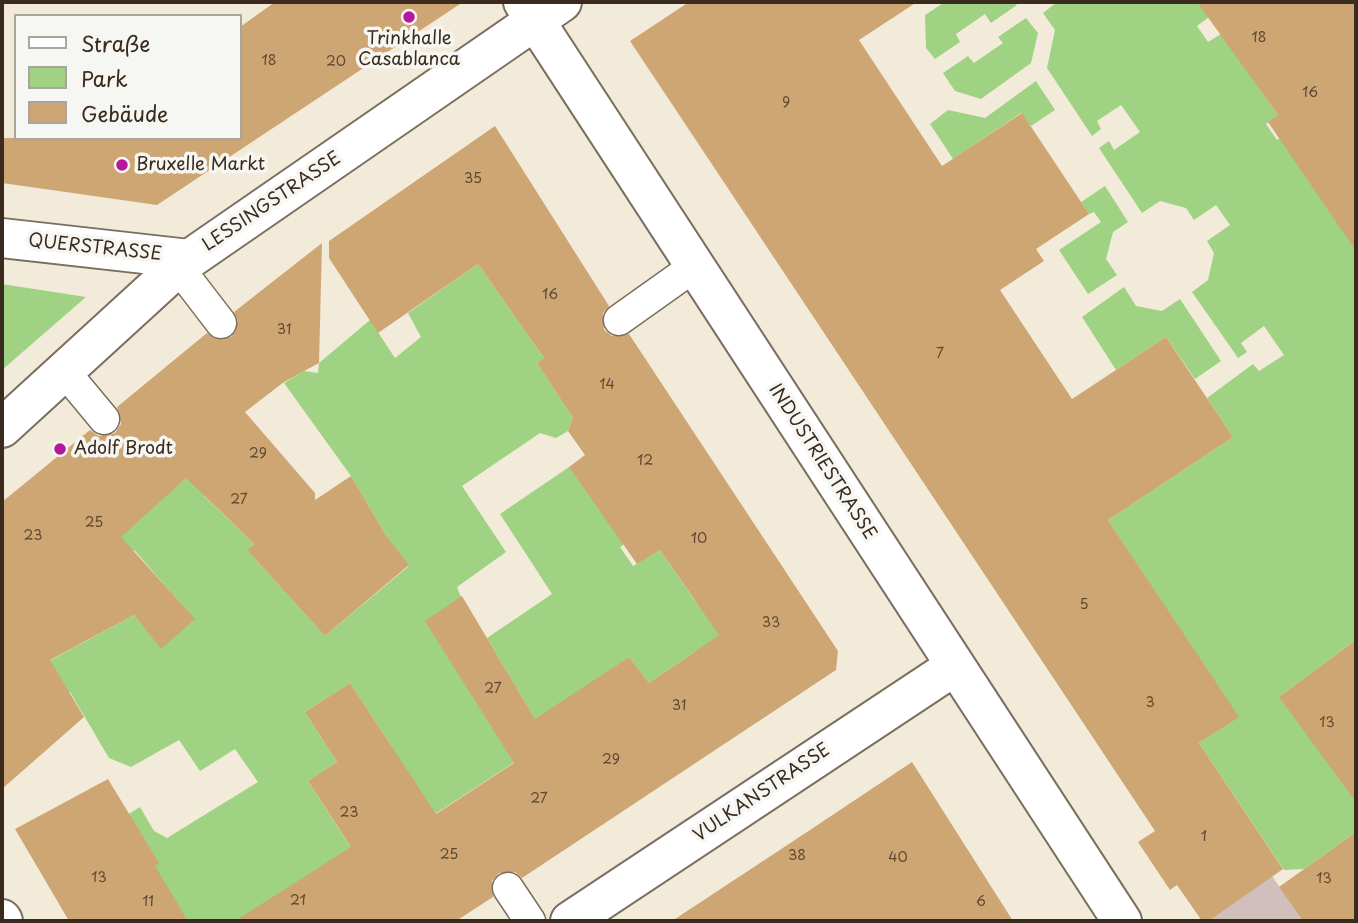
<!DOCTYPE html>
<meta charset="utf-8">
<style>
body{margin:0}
#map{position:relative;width:1358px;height:923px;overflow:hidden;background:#f3ebda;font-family:"Playpen Sans",sans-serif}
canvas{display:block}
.frame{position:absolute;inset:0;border:4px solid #3b2a1e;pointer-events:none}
.legend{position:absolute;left:14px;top:14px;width:228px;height:126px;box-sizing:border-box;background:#f6f6f2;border:2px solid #aba49d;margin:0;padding:9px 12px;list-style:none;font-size:21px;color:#3b2a1e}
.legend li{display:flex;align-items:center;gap:14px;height:35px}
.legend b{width:35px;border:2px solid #aba49d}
</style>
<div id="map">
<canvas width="1358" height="923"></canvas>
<div class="frame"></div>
<ul class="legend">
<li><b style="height:9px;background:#fff"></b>Straße</li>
<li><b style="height:19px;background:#9fd283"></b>Park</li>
<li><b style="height:19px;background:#cea674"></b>Gebäude</li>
</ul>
</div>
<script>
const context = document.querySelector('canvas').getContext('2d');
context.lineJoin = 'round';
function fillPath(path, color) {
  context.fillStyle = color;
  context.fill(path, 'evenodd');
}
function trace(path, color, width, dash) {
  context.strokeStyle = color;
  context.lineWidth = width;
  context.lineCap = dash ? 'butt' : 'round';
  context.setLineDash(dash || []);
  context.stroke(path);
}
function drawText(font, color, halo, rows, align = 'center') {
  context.font = font + ' "Playpen Sans",sans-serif';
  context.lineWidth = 7;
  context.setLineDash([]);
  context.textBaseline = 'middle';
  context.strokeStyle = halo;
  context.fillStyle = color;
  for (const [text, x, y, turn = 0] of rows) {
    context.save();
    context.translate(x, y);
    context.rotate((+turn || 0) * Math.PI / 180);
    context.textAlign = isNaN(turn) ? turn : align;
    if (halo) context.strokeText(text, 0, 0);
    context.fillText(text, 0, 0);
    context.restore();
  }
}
fillPath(new Path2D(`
 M1272,876l31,45h-94z`), '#d1bfbd');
fillPath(new Path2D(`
 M945,2h69l3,3 -26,18 -6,-9 -29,20 4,8 -25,17 -9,-11 -1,-33z
 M1057,2h141l11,15 -12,9 11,16 13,-8 57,81 -12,9 11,16 13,-8 66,94v414l-77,57 68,52 9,12v71l-52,37 -20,1 -85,-127 39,-26 -130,-197 125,-83 -26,-39 46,-34 6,7 25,-16 -20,-29 -23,17 6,9 -9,6 -46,-66 16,-12 6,-27 -7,-12 23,-16 -14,-20 -22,15 -8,-12 -26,-7 -18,12 -43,-65 10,-7 5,9 26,-18 -19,-27 -24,16 4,8 -9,7 -45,-68 8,-38 -12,-17z
 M1026,18l12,15 -7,30 -50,36 -26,-8 -12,-18 25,-17 6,7 29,-20 -5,-6z
 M1036,81l19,29 -24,16 -10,-13 -68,46 -23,-35 18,-14 37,8z
 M1105,186l23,36 -15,10 -7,27 11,16 -29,19 -29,-44 42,-28 -7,-10 -5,2 -8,-12z
 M478,264l66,94 -7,5 36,55 -5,13 -12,7 -16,-5 -78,53 44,66 -49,35 67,169 -112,73 -22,-85 -40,-61 -45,29 32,50 -29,19 42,65 3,-1 8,12 -99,64h-74l-69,-101 21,-13 14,24 13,7 91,-56 -23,-33 -35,22 -21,-31 -48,27 -22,-9 -39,-66 -18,3 -27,-21 109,-59 27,33 33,-29 -59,-68 -24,-7 80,-71 15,5 -2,18 50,48 -7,6 78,86 84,-70 -24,-32 -34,-58 -67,-93 20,-12 14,2 1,-10 51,-43 25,38 26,-21 -13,-24z
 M2,284l84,13 -84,73z
 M1124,287l12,19 26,5 18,-12 41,62 -26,18 -29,-42 -50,33 -34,-53z
 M569,467l76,64 -25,16 13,19 27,-16 35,51 48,54 -49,-3 -45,31 -20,-26 -47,32 -33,54 -62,-105 65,-44 -52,-80z`), '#9fd283');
fillPath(new Path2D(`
 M275,2h188l-306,203 -155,-22v-45h238v-111z
 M689,2h228l-58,38 83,126 80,-53 67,101 -53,35 8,12 -44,29 72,109 94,-62 67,100 -125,83 131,197 -40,26 84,126 -74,52h-7l-25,-36 -7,5 -32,-48 17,-11 -525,-790z
 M1197,2h159v249l-88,-129 10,-7z
 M495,126l114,180 -6,7 1,17 8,6 17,-2 209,317 -2,19 -314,208 -7,-6 -16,1 -7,8 1,16 -37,24h-221l116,-74 -43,-66 29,-19 -32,-50 45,-29 86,131 78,-51 -89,-142 37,-25 73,123 94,-62 20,26 70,-48 -59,-85 -23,14 -68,-97 16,-12 -17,-24 5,-13 -36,-55 7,-5 -66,-94 -100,69 -49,-75v-17z
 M322,243l-3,120 -35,19 -39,30 70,81v7l36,-24 34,58 24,31 -84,71 -78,-86 7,-6 -68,-66 -65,59 74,82 -34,30 -27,-34 -84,45 34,57 -82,72v-287l88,-72 9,6 16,-3 6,-9 -4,-17 90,-74 16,7 9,-4 6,-15 -4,-9z
 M1356,640v162l-77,-105z
 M912,762l101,159h-341l135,-89z
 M108,779l51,84 -4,3 33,55h-119l-54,-92z
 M1356,832v89h-53l-24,-34z`), '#cea674');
const service = new Path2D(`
 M178,267l43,56
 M619,320l76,-54
 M65,372l39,47
 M508,888l22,33`);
const minor = new Path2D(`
 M523,2l599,919
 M2,238l187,21
 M2,428l176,-161 384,-265
 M2,919l1,2
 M570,921l385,-255`);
trace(service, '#7b6e60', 33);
trace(minor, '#7b6e60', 42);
trace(service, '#fff', 30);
trace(minor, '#fff', 38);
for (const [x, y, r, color] of [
 [409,17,7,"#b5179e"],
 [122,165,7,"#b5179e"],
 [60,449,7,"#b5179e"]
]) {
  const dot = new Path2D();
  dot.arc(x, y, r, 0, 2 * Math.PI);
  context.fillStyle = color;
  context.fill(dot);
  trace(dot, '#f6f6f2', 2.5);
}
drawText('14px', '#604934', null, [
 ["18",1259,38],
 ["18",269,61],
 ["20",336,62],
 ["16",1310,93],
 ["9",786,103],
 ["35",473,179],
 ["16",550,295],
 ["31",284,330],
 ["7",940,354],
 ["14",607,385],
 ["29",258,454],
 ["12",645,461],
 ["27",239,500],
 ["25",94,523],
 ["23",33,536],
 ["10",699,539],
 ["5",1084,605],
 ["33",771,623],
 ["27",493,689],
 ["3",1150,703],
 ["31",679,706],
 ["13",1327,723],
 ["29",611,760],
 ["27",539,799],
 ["23",349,813],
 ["1",1204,837],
 ["25",449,855],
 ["38",797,856],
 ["40",898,858],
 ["13",99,878],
 ["13",1324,879],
 ["21",298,901],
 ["11",148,902],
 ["6",981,902]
]);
drawText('18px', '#3b2a1e', '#f6f6f2', [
 ["Trinkhalle",409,39,"center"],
 ["Casablanca",409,60,"center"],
 ["Bruxelle Markt",136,165],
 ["Adolf Brodt",74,449]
], 'left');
drawText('18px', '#3b2a1e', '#f6f6f2', [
 ["LESSINGSTRASSE",272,202,-34],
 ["QUERSTRASSE",95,248,6],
 ["INDUSTRIESTRASSE",822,462,57],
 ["VULKANSTRASSE",762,793,-34]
]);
</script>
